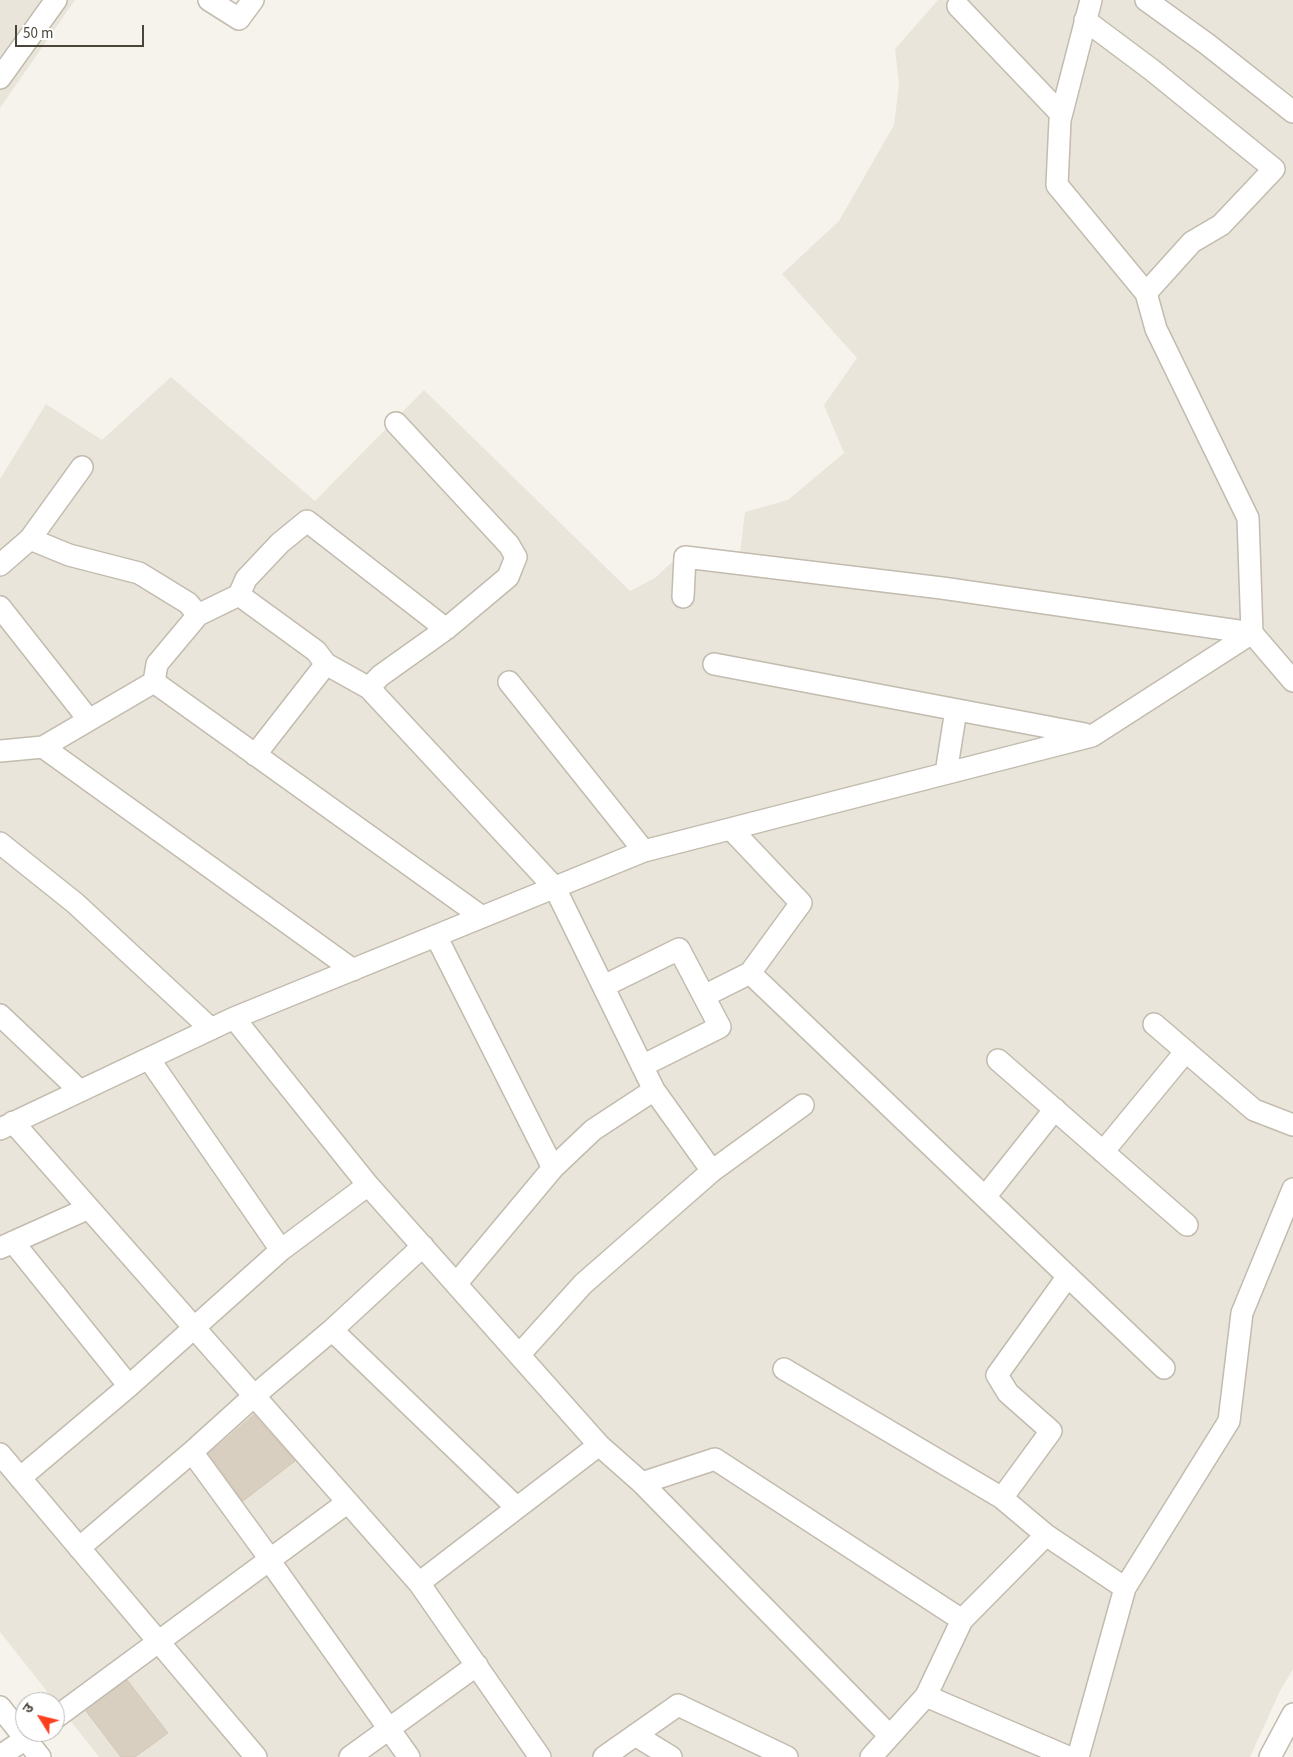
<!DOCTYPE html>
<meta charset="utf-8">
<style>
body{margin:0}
#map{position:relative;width:1293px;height:1757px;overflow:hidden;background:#f6f3ec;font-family:"Source Sans 3","Noto Sans Devanagari",sans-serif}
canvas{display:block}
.north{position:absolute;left:15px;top:1692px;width:50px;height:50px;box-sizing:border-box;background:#fff;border:1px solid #b7b4b0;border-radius:50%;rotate:306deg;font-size:14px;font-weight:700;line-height:20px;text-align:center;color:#4b4439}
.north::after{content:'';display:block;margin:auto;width:18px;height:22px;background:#fc3f1d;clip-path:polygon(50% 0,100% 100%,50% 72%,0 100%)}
.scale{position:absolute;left:15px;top:25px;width:129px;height:22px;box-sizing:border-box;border:2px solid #4b4439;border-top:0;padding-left:6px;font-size:15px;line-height:18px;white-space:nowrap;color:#4b4439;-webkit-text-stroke:4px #fff;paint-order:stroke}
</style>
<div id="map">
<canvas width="1293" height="1757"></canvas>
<div class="north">उ</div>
<div class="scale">50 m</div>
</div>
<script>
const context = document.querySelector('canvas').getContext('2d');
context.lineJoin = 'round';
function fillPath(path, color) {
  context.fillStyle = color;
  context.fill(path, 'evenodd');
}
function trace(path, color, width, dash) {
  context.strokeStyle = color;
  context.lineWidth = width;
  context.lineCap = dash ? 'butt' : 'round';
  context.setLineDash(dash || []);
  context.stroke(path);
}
fillPath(new Path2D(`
 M0,0h75l-75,108z
 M938,0h355v1669l-14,24 -29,64h-1151l-99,-125v-1153l46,-75 56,36 69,-63 144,124 109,-111 206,201 25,-13 33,-31 52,6 5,-41 43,-12 56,-47 -20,-48 33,-47 -75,-84 57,-53 55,-96 5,-41 -4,-35z`), '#eae5da');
const building = new Path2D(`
 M254,1415l41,46 -52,40 -34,-47z
 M127,1680l41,53 -33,24h-14l-35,-46z`);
fillPath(building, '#d8cfc1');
trace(building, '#d3c7b4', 1);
const minor = new Path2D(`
 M209,0l30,19 14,-19
 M1146,0l61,44 86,68
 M958,6l103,108
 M1085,20l67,50 122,99 -53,56 -29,17 -46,51
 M0,78l56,-78
 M30,539l39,16 70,18 49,30 10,12
 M0,565l30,-26 52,-72
 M239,595l77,56 10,13 43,24 186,200 99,202 -61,40 -40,38
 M683,597l2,-40 257,31 310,45 -4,-115 -92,-189 -10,-36 -89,-108 3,-65 31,-120
 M0,607l89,113
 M714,664l371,70
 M154,682l3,-18 41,-49 41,-20 7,-16 34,-36 27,-22 139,108
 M509,682l135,169
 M369,688l11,-12 66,-47 62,-52 8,-20 -7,-12 -113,-122
 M43,747l111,-65 328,235
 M0,751l43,-4 310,223
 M255,755l71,-91
 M946,773l10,-63
 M731,829l70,74 -51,70 414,395
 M0,843l75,60 136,126
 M436,936l117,232 -97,116
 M604,986l75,-37 41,78 -78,39
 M704,996l46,-23
 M0,1015l80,76
 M234,1018l134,167 231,260 -180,138
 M1154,1024l100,86 39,15
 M149,1059l132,191
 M998,1060l189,165
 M654,1090l58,81 91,-66
 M13,1122l406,461 121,174
 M0,1129l234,-111 410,-167 448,-115 160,-103 41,48
 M1103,1152l83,-101
 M985,1197l70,-88
 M13,1242l116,144
 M0,1248l89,-40
 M332,1330l185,178
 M519,1355l64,-71 129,-113
 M784,1369l218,129 44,37
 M599,1445l43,38 73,-24 247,161
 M192,1452l78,107 -1,1 140,197
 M0,1454l256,303
 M20,1478l109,-92 152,-136 87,-65
 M642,1483l248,253
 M1002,1498l49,-67 -43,-38 -11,-18 71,-99
 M79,1548l113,-96 62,-56 78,-66 91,-84
 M926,1696l142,61
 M0,1707l40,50
 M55,1718l293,-216
 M635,1735l36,22
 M0,1756l36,-24
 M350,1757l127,-92
 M604,1757l74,-52 109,52
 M871,1757l55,-61 36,-76 84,-85 79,53
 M1078,1757l47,-169 104,-167 13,-108 51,-124
 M1270,1757l23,-43`);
trace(minor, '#c2bbae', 24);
trace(minor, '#fff', 21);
</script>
